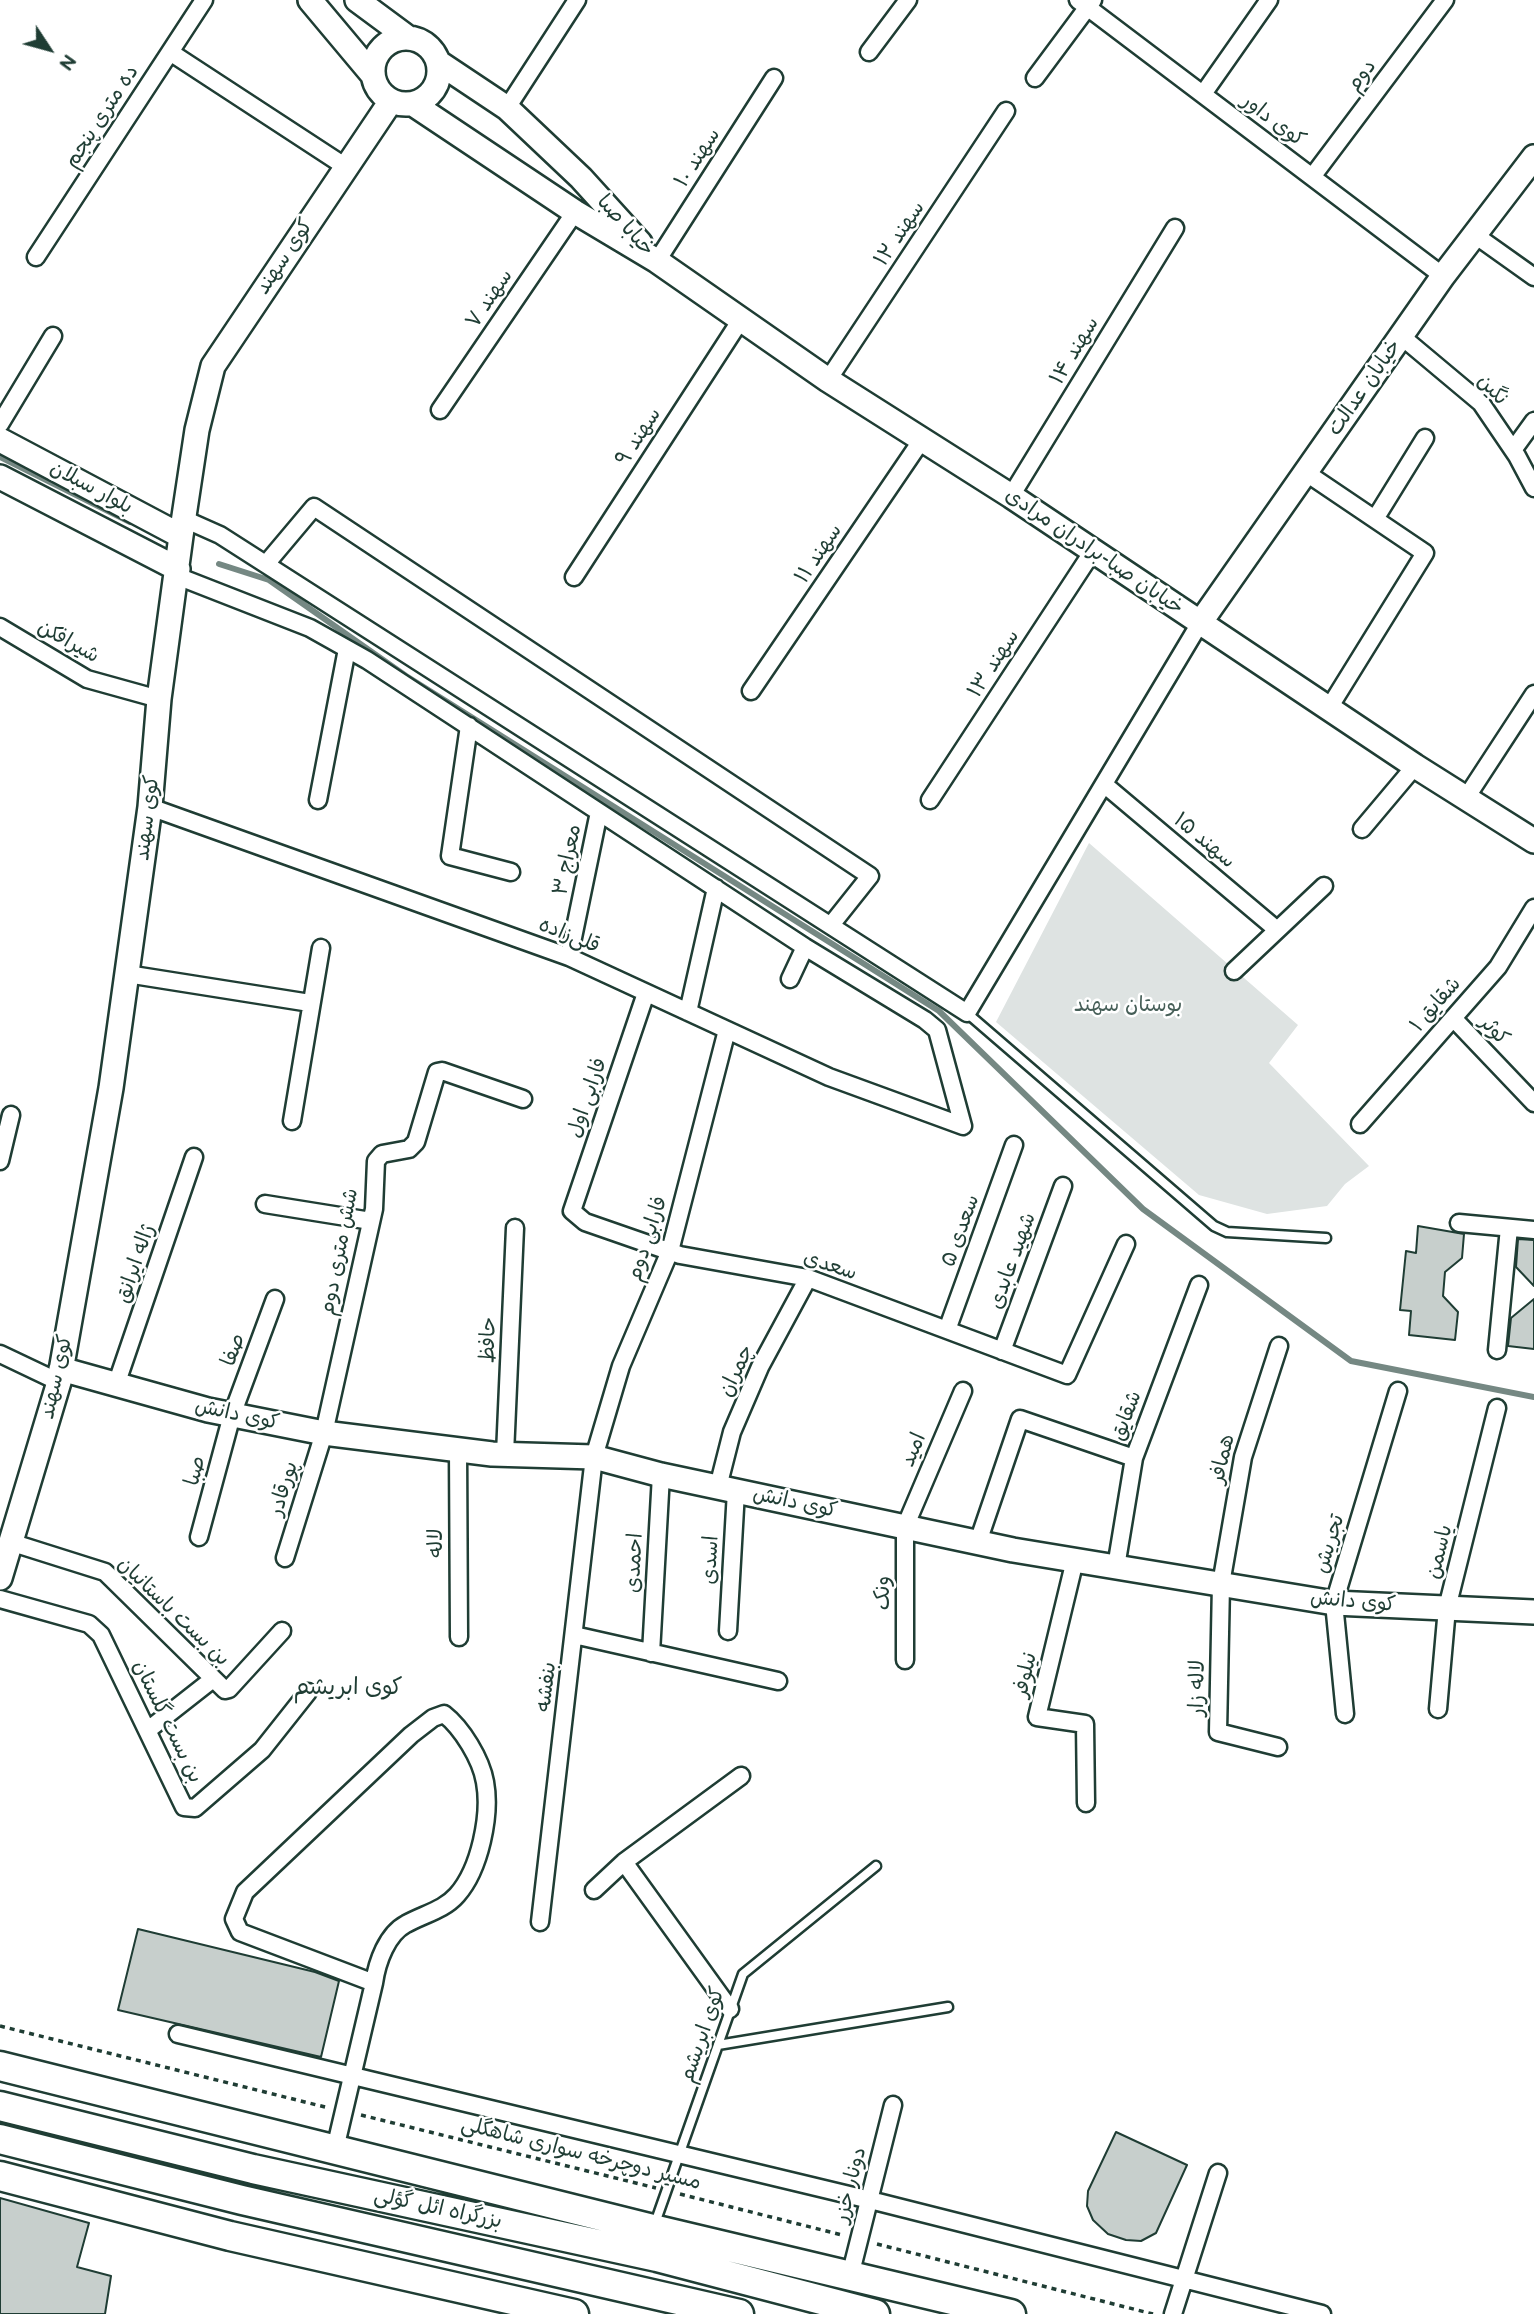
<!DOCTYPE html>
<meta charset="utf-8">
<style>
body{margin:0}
#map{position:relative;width:1534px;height:2314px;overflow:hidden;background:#fff;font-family:"Balsamiq Sans",sans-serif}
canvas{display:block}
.north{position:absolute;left:14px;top:14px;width:70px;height:70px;-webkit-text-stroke:5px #fff;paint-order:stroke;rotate:126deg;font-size:19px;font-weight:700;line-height:28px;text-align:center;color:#1f3d34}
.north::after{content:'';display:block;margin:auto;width:24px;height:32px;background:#1f3d34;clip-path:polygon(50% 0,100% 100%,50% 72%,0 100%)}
</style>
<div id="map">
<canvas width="1534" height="2314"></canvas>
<div class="north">N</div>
</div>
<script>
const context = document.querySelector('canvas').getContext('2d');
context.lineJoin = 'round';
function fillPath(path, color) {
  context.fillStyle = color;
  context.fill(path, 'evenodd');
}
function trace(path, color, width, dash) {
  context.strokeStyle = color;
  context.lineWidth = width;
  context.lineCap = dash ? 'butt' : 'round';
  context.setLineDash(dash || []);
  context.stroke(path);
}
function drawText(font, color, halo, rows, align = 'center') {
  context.font = font + ' "Balsamiq Sans","Playpen Sans Arabic",sans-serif';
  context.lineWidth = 5;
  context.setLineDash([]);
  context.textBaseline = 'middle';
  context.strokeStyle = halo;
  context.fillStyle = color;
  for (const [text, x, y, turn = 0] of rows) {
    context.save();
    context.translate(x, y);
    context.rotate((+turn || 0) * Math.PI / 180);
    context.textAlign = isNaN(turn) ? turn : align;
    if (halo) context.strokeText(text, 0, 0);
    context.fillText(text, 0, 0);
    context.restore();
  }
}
fillPath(new Path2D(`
 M1089,843l209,182 -29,38 100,103 -24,18 -18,22 -60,8 -68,-19 -203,-173z`), '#dee3e2');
trace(new Path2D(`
 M0,457l130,65
 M219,564l50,16 137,96 533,335 204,198 208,152 183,36`), '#758883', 6);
const building = new Path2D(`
 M1418,1226l46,8 -2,24 -17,14 -2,24 15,16 -3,28 -46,-5 2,-24 -11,-1 6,-59 10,2z
 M1518,1239l16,1v46l-18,-19z
 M1534,1299v50l-26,-3 3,-28z
 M138,1929l177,43 24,9 -18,76 -203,-47z
 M1116,2132l71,33 -31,68 -15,8 -15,-1 -18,-6 -15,-14 -6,-14 1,-15z
 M0,2198l89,25 -12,44 34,9 -6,38h-105z`);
fillPath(building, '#c7cfcc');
trace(building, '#1f3d34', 2);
const lane = new Path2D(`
 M967,1013l247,213 13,6 99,6
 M718,2045l230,-38
 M654,2226l89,-252 133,-108`);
const street = new Path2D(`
 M1078,0l365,276
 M170,52l176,115
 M869,52l39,-52
 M1035,78l58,-78
 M1203,94l66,-94
 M507,108l70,-108
 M1312,177l133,-177
 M1475,235l59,42
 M36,257l168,-257
 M657,261l117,-183
 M1401,336l80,67 36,53 17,32
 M828,380l178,-269
 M440,410l135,-198
 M0,424l53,-88
 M1513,450l21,-29
 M1305,472l120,81 -96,155
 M1011,496l164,-268
 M184,519l36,16 747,478 233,-390
 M1375,519l50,-81
 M266,564l48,-57 556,369 -39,49
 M177,576l133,52 57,32 438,287 120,73 12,10 26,96
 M574,577l166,-256
 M0,627l87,52 72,20
 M751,691l170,-250
 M469,726l-19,130 61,16
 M1105,785l171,144
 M1466,798l68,-104
 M318,800l29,-151
 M930,800l163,-249
 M150,807l419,150 260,120 134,49
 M1362,829l53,-63
 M569,957l30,-145
 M1234,971l90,-85
 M127,974l183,29
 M790,979l15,-32
 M646,993l-74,218 13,11 95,33 128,23 259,97 59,-131
 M688,1012l28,-124
 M1453,1018l81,85
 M292,1121l29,-173
 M1360,1124l138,-157 36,-59
 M0,1161l11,-46
 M265,1204l106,17
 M1459,1223l75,7
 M947,1330l67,-185
 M1497,1350l12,-122
 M1002,1351l61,-165
 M0,1354l59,28
 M116,1385l78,-228
 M458,1449l1,188
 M505,1454l10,-226
 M718,1487l14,-55 28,-65 48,-89
 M199,1537l33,-122 43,-116
 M10,1542l95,30 120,118 4,-1 53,-58
 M978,1542l42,-123 114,39
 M285,1558l39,-125 50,-224 2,-48 6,-7 27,-5 7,-7 21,-70 5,-1 81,28
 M1075,1560l-38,157 48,7 1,79
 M1116,1567l18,-109 65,-173
 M0,1599l89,25 12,11 83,172 11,1 67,-58 46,-58
 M728,1631l8,-140
 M574,1635l204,46
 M651,1653l10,-178
 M905,1660v-133l58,-136
 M1438,1709l9,-101 50,-200
 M1345,1714l-11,-111 64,-212
 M148,1730l65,-51
 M1278,1747l-60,-15 3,-148 22,-127 36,-111
 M624,1862l106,147
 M594,1890l30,-28 117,-86
 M540,1922l54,-465 27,-91 49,-115 57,-221
 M178,2034l692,166 452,114
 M335,2149l39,-166c3,-21 13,-49 32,-59 18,-10 38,-14 51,-29 23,-26 34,-80 28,-113 -4,-23 -23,-54 -41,-68l-11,4 -22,17 -166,157 -11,27 6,13 134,51
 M850,2276l43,-171
 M1173,2314l45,-141`);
const secondary = new Path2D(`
 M310,0l62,74
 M357,0l50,37
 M373 71a33 33 0 1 1 66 0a33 33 0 1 1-66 0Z
 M438,62l69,46 74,70 59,65
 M413,104l162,108 82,49 171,119 183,116 404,270 119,75
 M0,440l181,96
 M0,477l178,92
 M1200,623l243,-347 91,-119
 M61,1369l147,41 116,23 168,21 102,3 67,18 352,75 321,53 200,9
 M0,1578l59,-196 52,-294 39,-281 9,-108 22,-163 16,-106 16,-64 178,-265`);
const highway = new Path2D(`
 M0,2066l653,163 358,85
 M0,2106l253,63 404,88 218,57
 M0,2139l242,61 497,114
 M0,2176l230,60 344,78`);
trace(lane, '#1f3d34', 13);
trace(street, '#1f3d34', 21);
trace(secondary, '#1f3d34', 28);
trace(highway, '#1f3d34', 33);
trace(new Path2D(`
 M0,2026l329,82
 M361,2115l295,73
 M680,2194l162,41
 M877,2244l276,70`), '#1f3d34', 3.5, [5, 5]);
trace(lane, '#fff', 8);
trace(street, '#fff', 16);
trace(secondary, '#fff', 23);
trace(highway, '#fff', 28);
drawText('21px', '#1f3d34', '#fff', [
 ["دوم",1362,76,-53],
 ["ده متری پنجم",102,117,-57],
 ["کوی داور",1273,121,37],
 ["سهند ۱۰",698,158,-57],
 ["خیابا صبا",625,226,48],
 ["سهند ۱۲",900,234,-56],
 ["کوی سهند",285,257,-56],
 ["سهند ۷",490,299,-56],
 ["سهند ۱۴",1075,351,-59],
 ["خیابان عدالت",1365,388,-55],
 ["نگین",1492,390,47],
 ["سهند ۹",639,437,-57],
 ["بلوار سبلان",91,488,28],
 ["خیابان صبا-برادران مرادی",1094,552,34],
 ["سهند ۱۱",819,554,-56],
 ["شیر‌افکن",68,642,29],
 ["سهند ۱۳",994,664,-57],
 ["کوی سهند",148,818,-83],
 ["سهند ۱۵",1204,841,40],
 ["معراج ۳",568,860,-78],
 ["قلی‌زاده",569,936,22],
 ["شقایق ۱",1436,1005,-49],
 ["کوثر",1494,1031,46],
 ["فارابی اول",588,1098,-71],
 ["سعدی ۵",961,1231,-70],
 ["فارابی دوم",648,1239,-72],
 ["شش متری دوم",340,1252,-79],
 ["شهید عابدی",1013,1261,-70],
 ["ژاله ایرانق",136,1264,-71],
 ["سعدی",830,1266,18],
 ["حافظ",489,1340,-88],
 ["صفا",234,1350,-70],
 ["چمران",737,1371,-65],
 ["کوی سهند",57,1377,-77],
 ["کوی دانش",237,1415,12],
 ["شقایق",1127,1416,-69],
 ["امید",914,1450,-67],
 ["همافر",1223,1459,-77],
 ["صبا",196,1471,-75],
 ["پورقادر",284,1489,-73],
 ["کوی دانش",795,1503,12],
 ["لاله",437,1543,-90],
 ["تجریش",1330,1544,-73],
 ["یاسمن",1440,1552,-76],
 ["اسدی",711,1560,-87],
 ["احمدی",635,1563,-87],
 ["ونک",884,1593,-90],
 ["کوی دانش",1353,1602,5],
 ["بن بست باستانیان",173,1612,44],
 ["نیلوفر",1026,1675,-77],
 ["بنفشه",547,1687,-83],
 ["لاله زار",1198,1688,-89],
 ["بن بست گلستان",167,1722,64],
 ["کوی ابریشم",703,2035,-71],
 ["مسیر دوچرخه سواری شاهگلی",581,2154,14],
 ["دونار خزر",851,2185,-76],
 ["بزرگراه ائل گؤلی",438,2209,12]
]);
drawText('21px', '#455e57', '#fff', [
 ["بوستان سهند",1128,1006]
]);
drawText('23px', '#1f3d34', '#fff', [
 ["کوی ابریشم",348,1688]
]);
</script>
